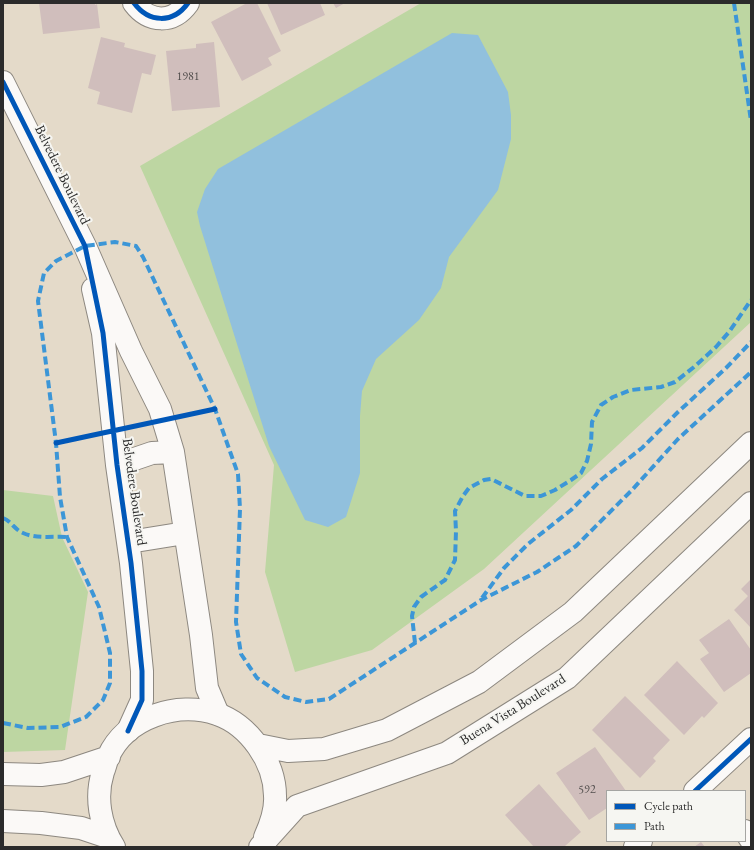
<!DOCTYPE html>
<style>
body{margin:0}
#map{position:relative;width:754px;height:850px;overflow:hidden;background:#e4dac9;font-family:"EB Garamond",serif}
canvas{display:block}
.frame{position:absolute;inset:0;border:4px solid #2b2b2b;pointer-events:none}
.legend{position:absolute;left:606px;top:790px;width:140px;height:52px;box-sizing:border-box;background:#f6f6f2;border:1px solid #a5a5a2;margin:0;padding:5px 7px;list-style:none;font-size:12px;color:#2b2b2b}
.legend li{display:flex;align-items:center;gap:8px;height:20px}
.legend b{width:20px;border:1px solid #a5a5a2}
</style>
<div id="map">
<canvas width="754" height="850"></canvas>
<div class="frame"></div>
<ul class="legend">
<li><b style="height:5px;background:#0057b8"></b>Cycle path</li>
<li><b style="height:5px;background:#3c96d7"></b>Path</li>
</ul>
</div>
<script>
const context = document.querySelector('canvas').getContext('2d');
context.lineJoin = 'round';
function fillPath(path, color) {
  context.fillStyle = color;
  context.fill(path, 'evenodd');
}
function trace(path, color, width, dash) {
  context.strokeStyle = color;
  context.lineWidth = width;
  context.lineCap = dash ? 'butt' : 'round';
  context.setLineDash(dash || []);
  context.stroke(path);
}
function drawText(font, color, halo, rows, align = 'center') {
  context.font = font + ' "EB Garamond",serif';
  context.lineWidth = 4;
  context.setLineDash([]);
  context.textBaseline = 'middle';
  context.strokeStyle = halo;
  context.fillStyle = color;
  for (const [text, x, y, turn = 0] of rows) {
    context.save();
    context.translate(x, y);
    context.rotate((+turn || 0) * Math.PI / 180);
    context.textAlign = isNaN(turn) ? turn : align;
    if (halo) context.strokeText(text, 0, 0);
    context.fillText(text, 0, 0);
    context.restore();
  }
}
fillPath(new Path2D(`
 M421,3h330v319l-267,247 -112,81 -77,22 -30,-100 9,-107 -134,-299z
 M3,490l50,6 9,41 26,55 -23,158 -62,2z`), '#bdd6a2');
fillPath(new Path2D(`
 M452,33l26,2 30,57 3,23v24l-13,51 -49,67 -8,31 -22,32 -43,39 -14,32 -2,25v57l-14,44 -18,10 -23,-7 -36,-74 -69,-220 -3,-14 8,-23 13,-20z`), '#91c0dd');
fillPath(new Path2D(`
 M39,3h56v2l2,-1 3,24 -57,6z
 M247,3h10l24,48 -13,7 4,7 -30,16 -31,-59z
 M267,3h53l5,12 -44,20z
 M333,3h12l-9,5z
 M101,37l24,6 -1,4 32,8 -5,20 -9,-2 -10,40 -35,-9 3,-12 -12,-4z
 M214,42l6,65 -48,4 -6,-60 30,-3v-4z
 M751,579v49l-17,-18 14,-14 -7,-7z
 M729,619l22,31v23l-27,19 -24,-33 9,-6 -10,-13z
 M677,661l41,42 -14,15 -2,-2 -18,19 -40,-40z
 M625,696l45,44 -17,18 3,3 -16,17 -48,-48z
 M595,747l31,44h-19v17l-18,12 -33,-47z
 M539,784l42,48 -16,14 1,1h-32l-29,-32z
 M701,842l4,5h-11z`), '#d0bebc');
const minor = new Path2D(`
 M134,3c15,20 39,21 54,0
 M3,82l82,164 46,105 29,58 13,43 28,183 6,53 11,26
 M93,289l10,44 14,132 14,98 11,108v29l-14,31
 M117,465l35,-12 21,-1
 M129,542l56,-9
 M695,791l56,-52
 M745,831l6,9
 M635,847l6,-6`);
const major = new Path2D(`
 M258,745l30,6 36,-2 63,-19 92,-48 94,-70 178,-169
 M3,774l38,1 23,-3 45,-15
 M3,821l38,2 40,5 27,9
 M114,847c-14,-22 -19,-50 -11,-75 2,-5 3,-10 5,-15 18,-40 69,-56 109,-43 32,11 58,48 58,82 1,14 -4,28 -10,41
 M260,847l37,-41 150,-53 120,-75 184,-175`);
trace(minor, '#8d8880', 24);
trace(major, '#8d8880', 24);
trace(minor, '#fbf9f7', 22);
trace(major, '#fbf9f7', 22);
trace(new Path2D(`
 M734,3l17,118
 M3,518c8,3 12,12 20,15 13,6 30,3 44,4
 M482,598l22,-30 24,-24 43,-34 31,-31 40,-31 36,-36 48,-44 25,-26
 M415,643l-3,-27 2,-9 7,-10 24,-17 10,-20 1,-29 -1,-20 8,-15 6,-8 15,-8 7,-1 34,17h16l14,-6 16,-10 10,-7 6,-12 4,-17 1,-22 9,-17 12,-8 18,-7 30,-3 14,-5 19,-15 22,-20 13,-15 22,-32
 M3,723l25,5 32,-1 26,-10 17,-17 7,-17v-30l-11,-46 -32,-70 -7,-40 -4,-54 -18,-142 6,-28 12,-12 29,-15 30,-4 21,4 7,11 72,152 23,65 2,35 -4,113 5,32 16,24 28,19 21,5 23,-3 152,-99 56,-28 39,-26 56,-56 46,-51 73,-67`), '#3c96d7', 4, [8, 4]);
trace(new Path2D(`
 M134,3c15,20 39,21 54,0
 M3,82l82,164 18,87 14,132 14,98 11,108v29l-14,31
 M56,443l159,-34
 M695,791l56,-52`), '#0057b8', 5);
drawText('12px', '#54504f', null, [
 ["1981",188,77],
 ["592",587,790]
]);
drawText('14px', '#2b2b2b', '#f6f6f2', [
 ["Belvedere Boulevard",62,175,64],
 ["Belvedere Boulevard",134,492,82],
 ["Buena Vista Boulevard",513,710,-32]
]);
</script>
